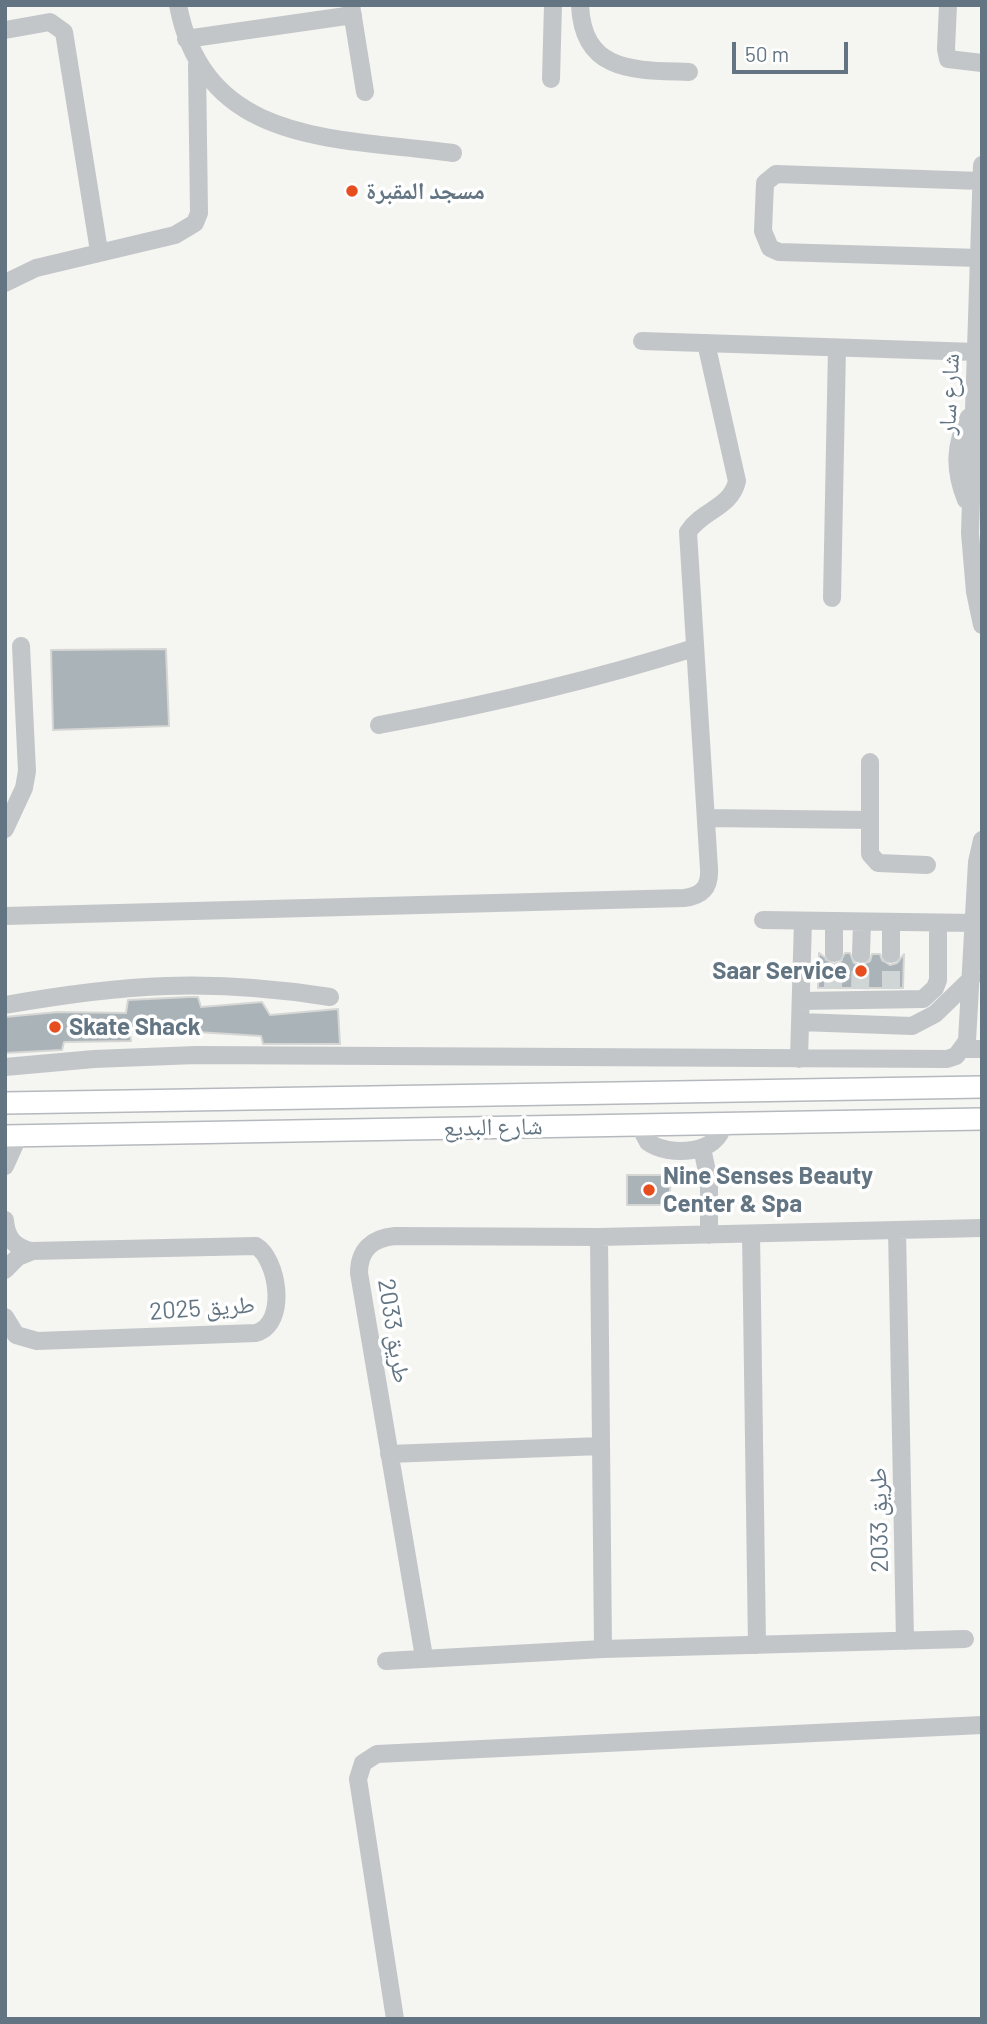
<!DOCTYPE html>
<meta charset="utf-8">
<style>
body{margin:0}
#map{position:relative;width:987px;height:2024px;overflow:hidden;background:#f5f5f1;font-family:Barlow,sans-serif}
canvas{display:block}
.frame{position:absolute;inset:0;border:7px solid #637583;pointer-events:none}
.scale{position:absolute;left:732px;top:42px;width:116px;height:32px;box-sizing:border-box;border:4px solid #637583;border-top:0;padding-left:9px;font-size:21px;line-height:24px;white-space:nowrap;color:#637583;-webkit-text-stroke:5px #fff;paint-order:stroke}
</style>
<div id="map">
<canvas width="987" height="2024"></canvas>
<div class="frame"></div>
<div class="scale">50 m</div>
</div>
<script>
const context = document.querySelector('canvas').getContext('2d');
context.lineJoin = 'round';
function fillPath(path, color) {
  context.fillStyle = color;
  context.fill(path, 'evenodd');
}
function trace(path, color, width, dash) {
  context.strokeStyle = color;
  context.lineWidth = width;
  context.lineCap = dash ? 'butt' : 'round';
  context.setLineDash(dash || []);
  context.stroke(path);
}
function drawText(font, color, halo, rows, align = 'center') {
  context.font = font + ' Barlow,"Noto Naskh Arabic",sans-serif';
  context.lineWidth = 7;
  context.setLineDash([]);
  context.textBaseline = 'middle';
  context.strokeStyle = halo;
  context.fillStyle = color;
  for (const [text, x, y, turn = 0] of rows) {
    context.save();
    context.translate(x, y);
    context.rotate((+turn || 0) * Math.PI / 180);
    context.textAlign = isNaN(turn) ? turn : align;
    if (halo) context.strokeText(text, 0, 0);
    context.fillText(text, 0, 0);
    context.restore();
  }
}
const building = new Path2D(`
 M166,649l3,77 -116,4 -2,-80z
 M819,953l14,11 7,-2 5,-9h5l4,10 7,2 9,-4 2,-7h8l2,6 8,5 7,-2 7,-9 -1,34h-85z
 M189,997h9l3,10 61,-5 8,13 68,-6 2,35h-77l-2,-8 -64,-4 -67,1 1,8 -67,1 -2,8 -57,3v-36l53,-5 68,1 2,-13z
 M627,1175h43v30h-43z`);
fillPath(building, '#aab3b8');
trace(building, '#d6d6d4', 2);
trace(new Path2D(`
 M833,988l1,-35
 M860,989l1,-35
 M891,989v-35`), '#d0d5d6', 18, [18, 9]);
const major = new Path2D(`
 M5,1103l977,-16
 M5,1136l977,-17`);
trace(major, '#b5b9bd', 24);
trace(new Path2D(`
 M178,5c27,142 160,132 275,148
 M351,5l14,87
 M580,5c3,69 56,65 109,67
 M948,5l-2,44 2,10 34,4
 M5,30l45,-8 14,10 35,219
 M186,39l167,-24
 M551,79l2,-74
 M982,165l-12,368 5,59 7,33
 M979,258l-200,-6 -9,-4 -7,-17 2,-48 11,-9 205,7
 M5,283l31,-15 139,-33 20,-12 4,-10 -2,-148
 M642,341l334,11
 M966,500c-12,-30 -12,-55 3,-83
 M832,598l5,-250
 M379,725c107,-20 211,-44 315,-77
 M870,762v92l8,9 49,2
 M707,818l163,2
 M5,829l19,-41 3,-17 -6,-125
 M5,916l679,-18c18,-2 26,-11 25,-29l-21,-337c14,-22 43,-24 49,-51l-31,-138
 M763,920l211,3
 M834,953v-32
 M861,954l1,-32
 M891,954v-32
 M801,1001l122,-2 12,-11 3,-8v-57
 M5,1005c119,-21 204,-27 325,-8
 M800,1022l112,4 23,-12 37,-36
 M964,1049h18
 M799,1059l4,-138
 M5,1067l89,-8 102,-4 751,4 9,-3 11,-15 10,-179 5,-22
 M639,1125l9,17c20,15 72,13 75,-19
 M702,1148l7,33v54
 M5,1166l14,-31
 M5,1220c1,17 9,27 26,31l225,-5c21,12 33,77 0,87l-219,8 -21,-6 -11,-18
 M897,1230l8,411
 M751,1234l6,411
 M599,1237l4,412
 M5,1270l13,-13 15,-6
 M389,1454l212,-8
 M424,1657l-65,-384c0,-23 13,-35 36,-37l204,1 383,-9
 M386,1661l217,-12 362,-10
 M395,2019l-37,-240 5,-16 14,-9 605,-29`), '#c2c6c9', 18);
trace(major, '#fff', 21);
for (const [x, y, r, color] of [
 [352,191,7,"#e74e1f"],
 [861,971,7,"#e74e1f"],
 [55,1027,7,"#e74e1f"],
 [649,1190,7,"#e74e1f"]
]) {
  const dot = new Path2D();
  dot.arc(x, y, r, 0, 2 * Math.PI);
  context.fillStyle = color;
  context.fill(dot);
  trace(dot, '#fff', 2.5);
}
drawText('bold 24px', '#637583', '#fff', [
 ["مسجد المقبرة",366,191],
 ["Saar Service",847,971,"right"],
 ["Skate Shack",69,1027],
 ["Nine Senses Beauty",663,1176],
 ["Center & Spa",663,1204]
], 'left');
drawText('24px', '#637583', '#fff', [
 ["شارع سار",949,394,-87],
 ["شارع البديع",493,1127,-1],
 ["طريق 2025",202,1308,-4],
 ["طريق 2033",394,1331,81],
 ["طريق 2033",879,1520,-91]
]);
</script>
